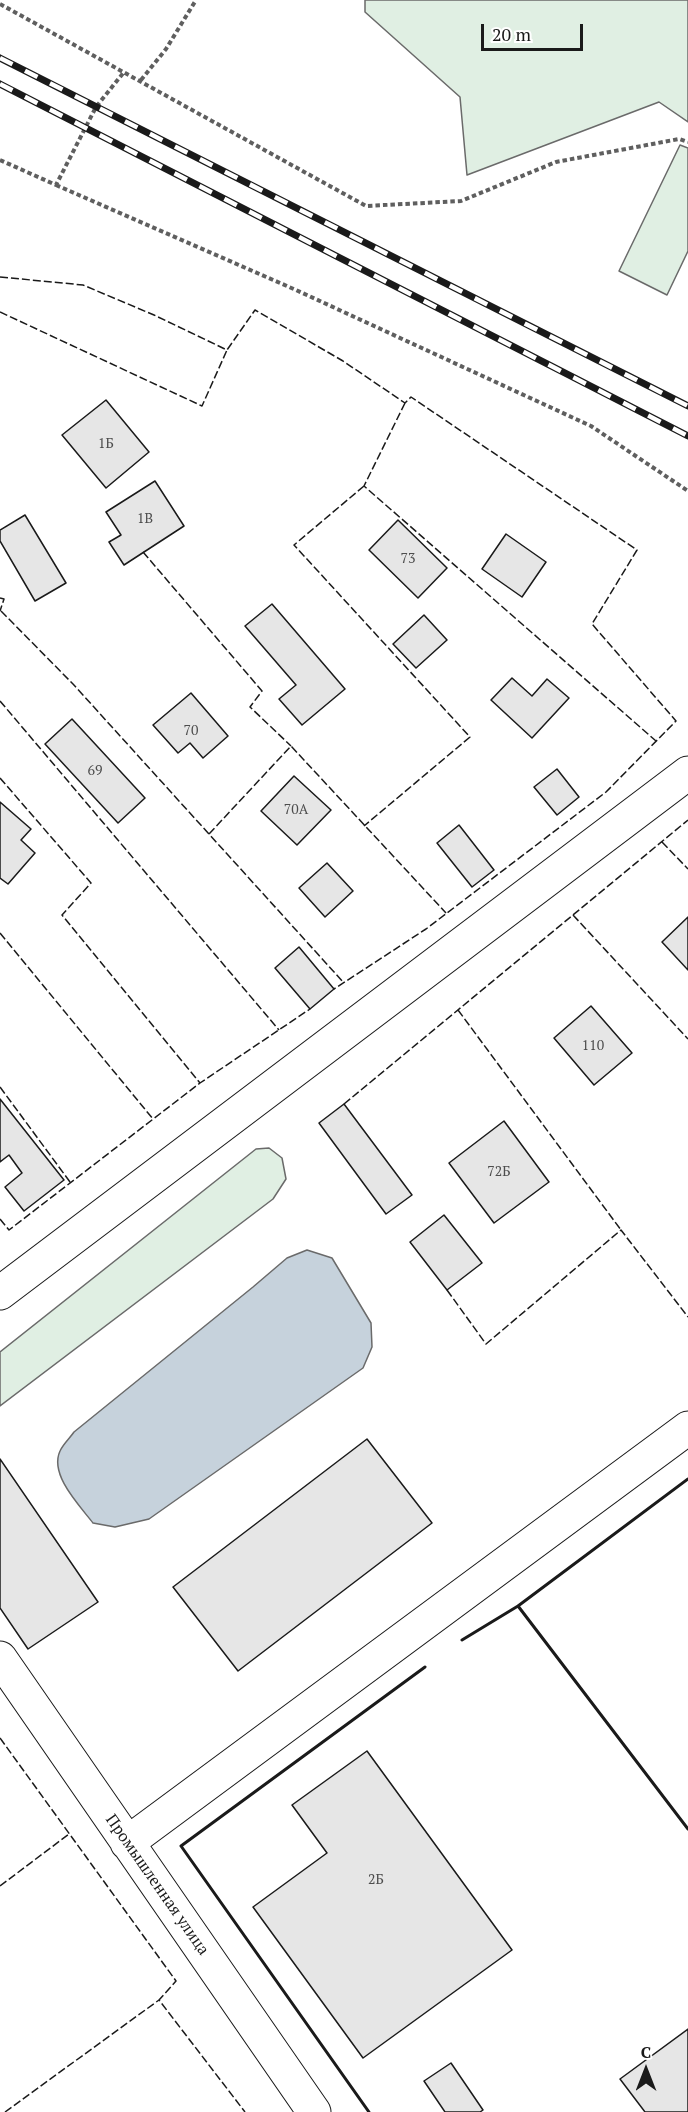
<!DOCTYPE html>
<meta charset="utf-8">
<style>
body{margin:0}
#map{position:relative;width:688px;height:2112px;overflow:hidden;background:#fff;font-family:"PT Serif",serif}
canvas{display:block}
.north{position:absolute;left:616px;top:2040px;width:60px;height:60px;-webkit-text-stroke:4px #fff;paint-order:stroke;rotate:0deg;font-size:16px;font-weight:700;line-height:24px;text-align:center;color:#1a1a1a}
.north::after{content:'';display:block;margin:auto;width:21px;height:27px;background:#1a1a1a;clip-path:polygon(50% 0,100% 100%,50% 72%,0 100%)}
.scale{position:absolute;left:481px;top:24px;width:102px;height:27px;box-sizing:border-box;border:3px solid #1a1a1a;border-top:0;padding-left:8px;font-size:18px;line-height:21px;white-space:nowrap;color:#1a1a1a;-webkit-text-stroke:4px #fff;paint-order:stroke}
</style>
<div id="map">
<canvas width="688" height="2112"></canvas>
<div class="north">С</div>
<div class="scale">20 m</div>
</div>
<script>
const context = document.querySelector('canvas').getContext('2d');
context.lineJoin = 'round';
function fillPath(path, color) {
  context.fillStyle = color;
  context.fill(path, 'evenodd');
}
function trace(path, color, width, dash) {
  context.strokeStyle = color;
  context.lineWidth = width;
  context.lineCap = dash ? 'butt' : 'round';
  context.setLineDash(dash || []);
  context.stroke(path);
}
function drawText(font, color, halo, rows, align = 'center') {
  context.font = font + ' "PT Serif",serif';
  context.lineWidth = 4.5;
  context.setLineDash([]);
  context.textBaseline = 'middle';
  context.strokeStyle = halo;
  context.fillStyle = color;
  for (const [text, x, y, turn = 0] of rows) {
    context.save();
    context.translate(x, y);
    context.rotate((+turn || 0) * Math.PI / 180);
    context.textAlign = isNaN(turn) ? turn : align;
    if (halo) context.strokeText(text, 0, 0);
    context.fillText(text, 0, 0);
    context.restore();
  }
}
const green = new Path2D(`
 M365,0h323v122l-29,-20 -192,73 -7,-78 -95,-85z
 M680,145l8,3v103l-21,44 -48,-24z
 M269,1148l13,10 4,21 -13,20 -273,207v-54l256,-203z`);
fillPath(green, '#e0efe3');
trace(green, '#6a6a6a', 1.5);
const water = new Path2D(`
 M307,1250l25,8 39,65 1,24 -9,21 -214,151 -34,8 -22,-4c-13,-17 -44,-48 -33,-72 3,-7 10,-13 14,-19l179,-145 34,-29z`);
fillPath(water, '#c6d2dc');
trace(water, '#6a6a6a', 1.5);
const building = new Path2D(`
 M106,400l43,52 -43,36 -44,-53z
 M155,481l29,45 -60,39 -15,-23 12,-7 -15,-23z
 M25,515l41,68 -31,18 -35,-60v-11z
 M398,520l49,48 -29,30 -49,-48z
 M506,534l40,28 -24,35 -40,-28z
 M272,604l73,85 -43,36 -23,-26 17,-14 -51,-59z
 M424,615l23,25 -31,28 -23,-24z
 M512,678l20,18 15,-17 22,19 -37,40 -41,-38z
 M191,693l37,43 -25,22 -13,-15 -12,10 -25,-28z
 M72,719l73,79 -27,25 -73,-79z
 M557,769l22,28 -22,18 -23,-28z
 M294,776l37,34 -34,35 -36,-34z
 M0,802l31,27 -10,11 14,13 -27,31 -8,-6z
 M459,825l35,45 -22,17 -35,-44z
 M327,863l26,28 -28,26 -26,-29z
 M688,917v53l-26,-28z
 M299,947l35,42 -24,20 -35,-41z
 M591,1006l41,47 -38,32 -40,-47z
 M0,1099l64,81 -40,31 -19,-24 17,-14 -13,-18 -9,7z
 M344,1104l68,91 -26,19 -67,-91z
 M504,1121l45,61 -55,41 -45,-60z
 M444,1215l38,48 -35,27 -37,-48z
 M367,1439l65,84 -194,148 -65,-84z
 M0,1459l98,143 -70,47 -28,-41z
 M367,1751l145,199 -149,108 -110,-151 74,-54 -35,-48z
 M688,2029v83h-43l-25,-33z
 M451,2063l32,47 -3,2h-35l-21,-31z`);
fillPath(building, '#e6e6e6');
trace(building, '#1a1a1a', 1.5);
const minor = new Path2D(`
 M0,1658l314,454
 M127,1843l561,-415`);
const major = new Path2D(`
 M0,1293l688,-520`);
trace(minor, '#1a1a1a', 35);
trace(major, '#1a1a1a', 35);
trace(new Path2D(`
 M0,4l366,202 95,-5 95,-39 123,-23 9,3
 M141,80l25,-31 30,-49
 M0,160l56,25 40,-78 28,-35
 M56,185l240,105 295,136 97,65`), '#5f5f5f', 4, [4.5, 3]);
trace(minor, '#fff', 33);
trace(major, '#fff', 33);
const rail = new Path2D(`
 M0,58l688,348
 M0,84l688,352`);
trace(rail, '#1a1a1a', 7);
trace(rail, '#fff', 4.5, [14]);
trace(new Path2D(`
 M0,277l83,8 71,30 73,35 28,-40 88,51 62,42 6,-6 226,153 -45,74 84,97 -70,71 -180,137 -92,60
 M0,312l202,94 25,-56
 M405,403l-41,83 292,255
 M364,486l-70,59 176,192 -106,89
 M143,552l119,139 -12,16 41,39
 M0,598l4,1 -4,12
 M1,611l72,73 271,299
 M0,701l279,329
 M0,778l91,105 -29,32 138,168
 M209,834l82,-88 155,167
 M662,842l26,27
 M573,915l115,124
 M0,933l153,186
 M458,1010l163,220
 M0,1087l70,95
 M344,1104l344,-284
 M0,1219l9,11 191,-147 110,-74
 M447,1290l39,54 135,-114 67,87
 M0,1738l176,243 -17,19 86,112
 M0,1886l69,-52
 M5,2112l154,-112`), '#1a1a1a', 1.5, [8, 3]);
trace(new Path2D(`
 M518,1606l170,223
 M462,1640l56,-34 170,-127
 M369,2112l-188,-266 244,-179`), '#1a1a1a', 3);
drawText('14px', '#4d4d4d', null, [
 ["1Б",106,444],
 ["1В",145,519],
 ["73",408,559],
 ["70",191,731],
 ["69",95,771],
 ["70А",296,810],
 ["110",593,1046],
 ["72Б",499,1172],
 ["2Б",376,1880]
]);
drawText('16px', '#1a1a1a', '#fff', [
 ["Промышленная улица",157,1885,55]
]);
</script>
